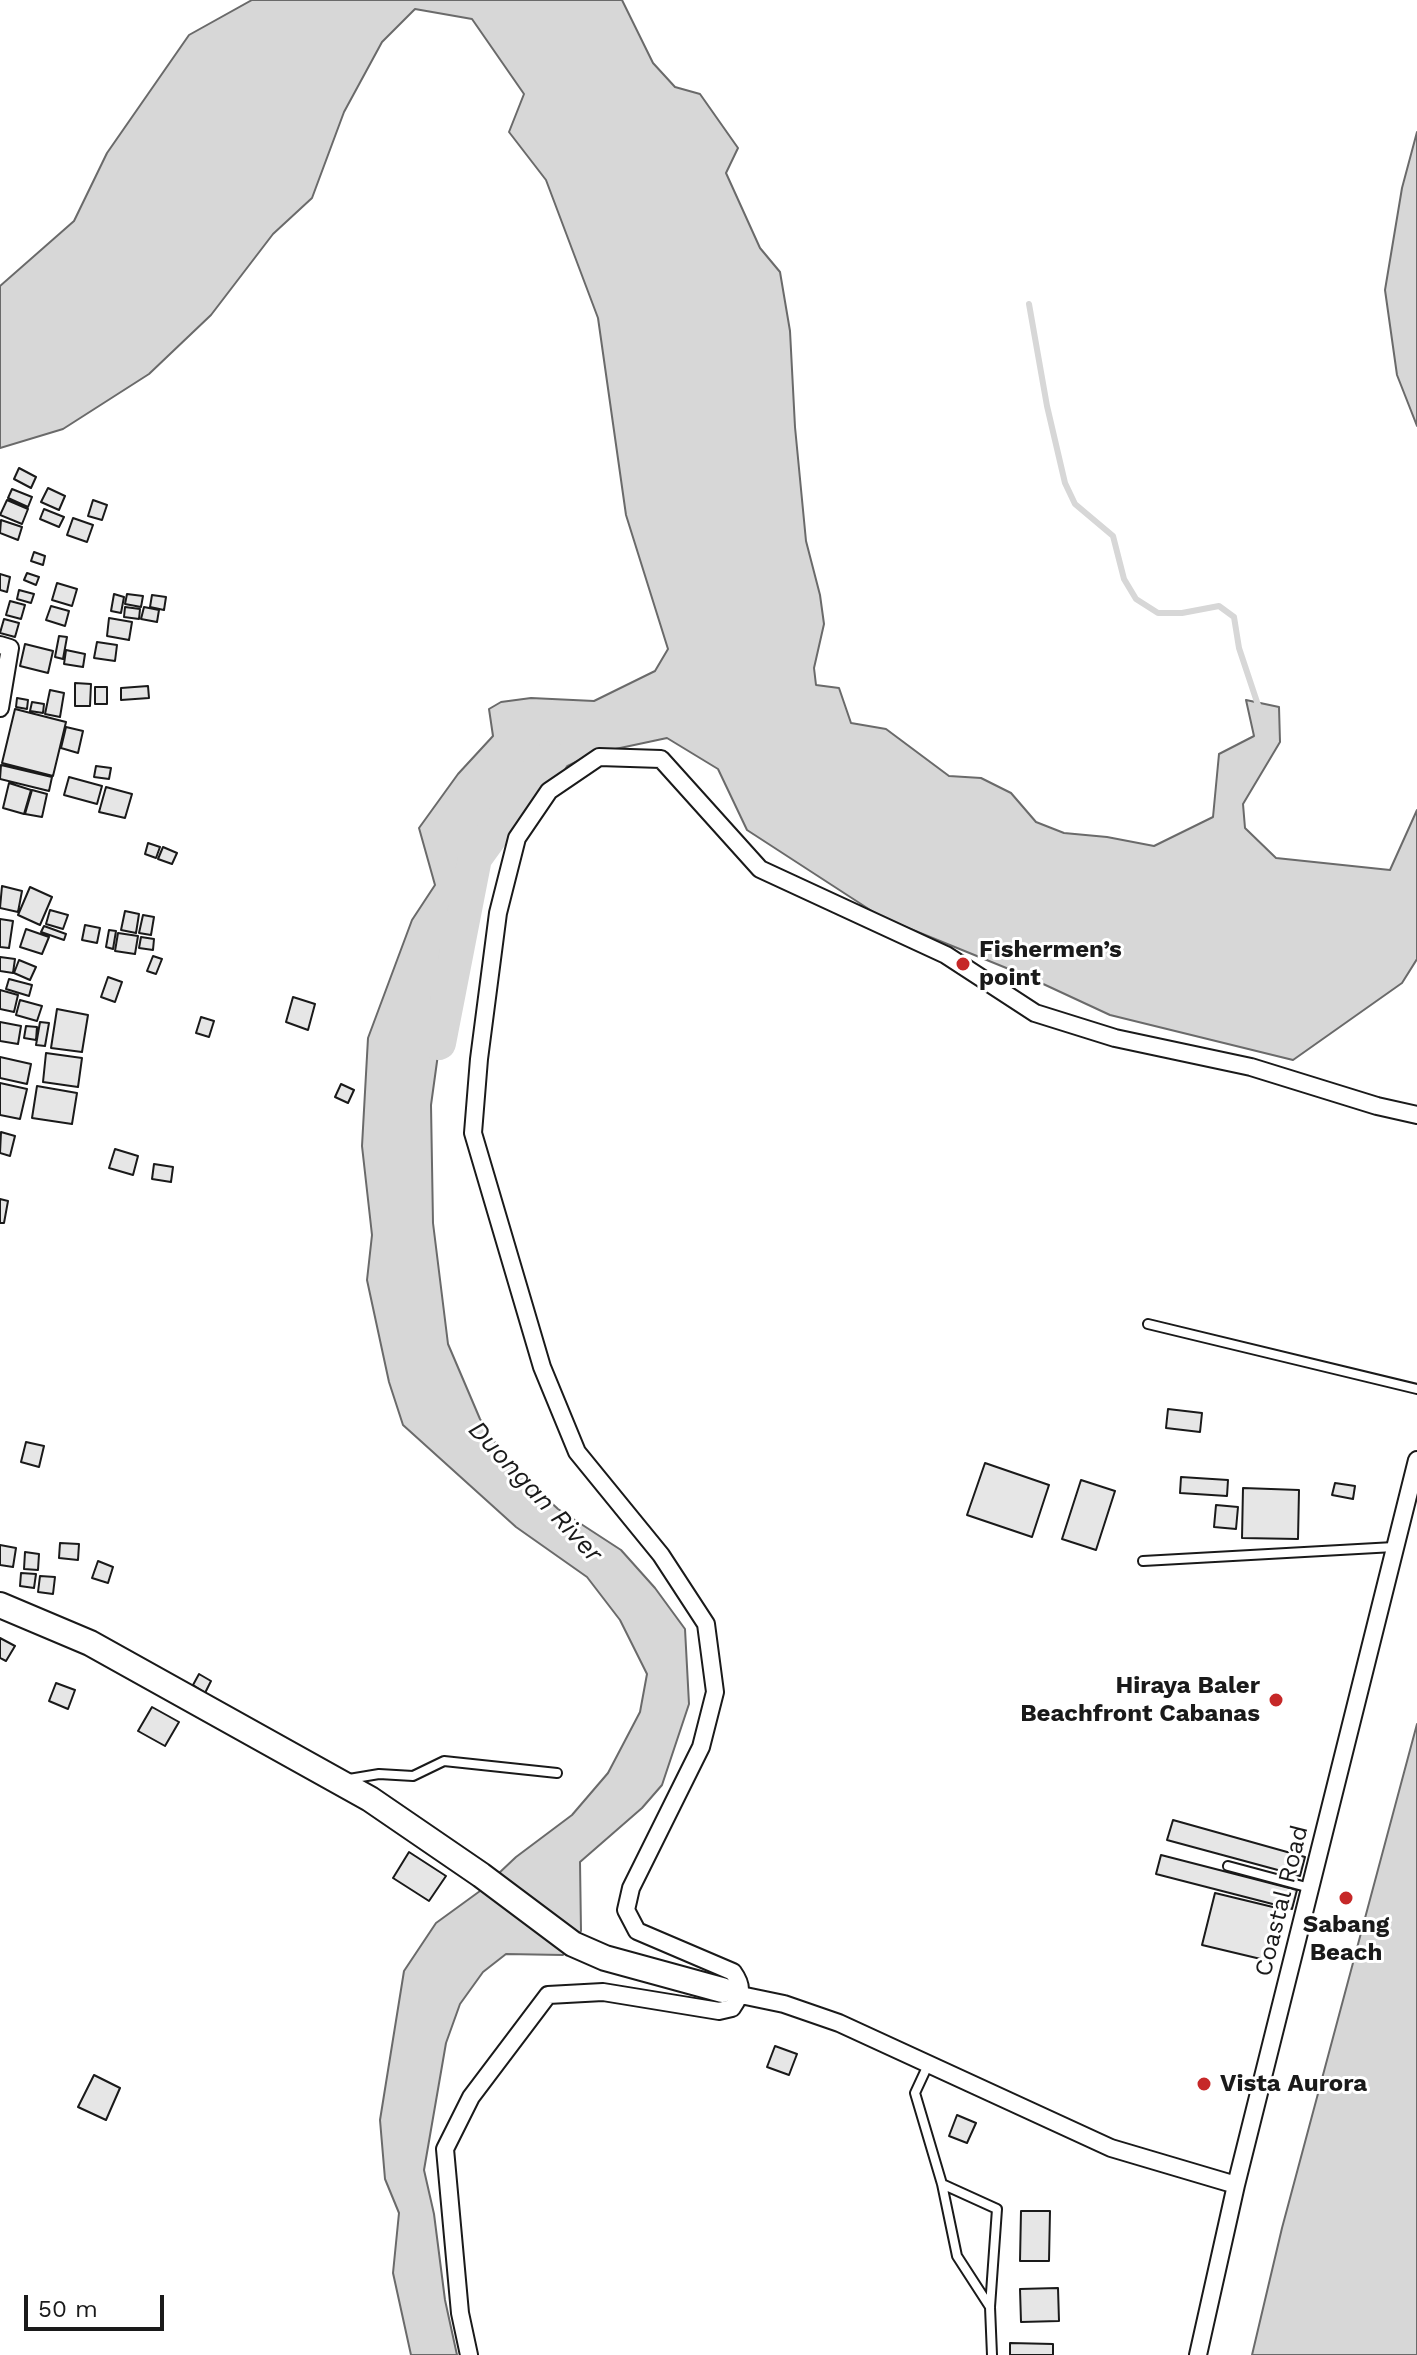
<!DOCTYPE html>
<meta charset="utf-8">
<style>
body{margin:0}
#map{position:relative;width:1417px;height:2355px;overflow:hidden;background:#fff;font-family:"Work Sans",sans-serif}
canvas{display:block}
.scale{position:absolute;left:24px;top:2295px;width:140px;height:36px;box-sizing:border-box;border:4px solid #1a1a1a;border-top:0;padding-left:10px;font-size:24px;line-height:28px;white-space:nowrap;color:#1a1a1a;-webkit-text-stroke:6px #fff;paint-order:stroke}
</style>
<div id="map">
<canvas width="1417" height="2355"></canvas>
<div class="scale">50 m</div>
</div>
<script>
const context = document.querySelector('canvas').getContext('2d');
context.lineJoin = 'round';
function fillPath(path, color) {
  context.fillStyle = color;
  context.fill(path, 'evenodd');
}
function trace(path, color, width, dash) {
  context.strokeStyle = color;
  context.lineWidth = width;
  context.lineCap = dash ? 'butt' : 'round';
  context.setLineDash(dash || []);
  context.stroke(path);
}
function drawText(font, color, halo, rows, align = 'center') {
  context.font = font + ' "Work Sans",sans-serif';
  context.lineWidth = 6;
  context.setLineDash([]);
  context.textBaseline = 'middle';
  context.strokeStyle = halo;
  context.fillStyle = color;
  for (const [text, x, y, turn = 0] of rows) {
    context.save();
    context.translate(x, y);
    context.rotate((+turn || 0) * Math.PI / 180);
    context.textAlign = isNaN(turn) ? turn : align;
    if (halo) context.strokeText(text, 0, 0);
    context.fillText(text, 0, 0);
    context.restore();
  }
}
const water = new Path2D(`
 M252,0h370l31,63 22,24 25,7 38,54 -12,25 34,75 20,24 10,59 5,96 11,114 14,54 4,29 -10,44 2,17 23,3 12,35 35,6 63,47 32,2 30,15 25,29 28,11 43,4 47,9 59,-29 6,-63 35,-18 -8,-36 33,7 1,35 -37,62 2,24 31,30 114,12 27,-60v149l-15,24 -109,77 -183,-45 -84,-39 -145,-59 -134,-87 -29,-61 -51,-31 -75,16 -57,28 -26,22 -30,46 -23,74 -25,181 2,118 15,121 32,75 28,44 50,46 63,41 34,38 30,41 4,75 -27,81 -20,23 -62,54 1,69 -18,24 -57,-1 -23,18 -23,32 -14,39 -22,127 10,44 11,86 12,55h-46l-18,-82 6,-60 -14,-34 -5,-59 24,-149 32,-48 44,-32 36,-34 56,-42 36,-42 32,-61 7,-38 -27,-54 -33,-43 -71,-50 -113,-102 -14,-43 -22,-102 5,-45 -10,-89 6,-108 44,-118 23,-35 -16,-57 39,-54 35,-38 -4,-27 12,-7 30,-4 63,3 61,-30 13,-22 -42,-134 -28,-197 -52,-138 -37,-48 15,-38 -52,-75 -57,-10 -33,33 -38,70 -32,86 -39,36 -62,81 -62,59 -86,55 -63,19v-162l74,-65 33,-68 82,-118z
 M1417,132v294l-20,-51 -12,-85 17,-102z
 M1417,1724v631h-165l30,-127z`);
fillPath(water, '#d7d7d7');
trace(water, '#6a6a6a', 2);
trace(new Path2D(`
 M1029,304l18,102 18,77 10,21 38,32 11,43 12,20 22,14h24l37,-7 15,11 5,31 20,60`), '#d7d7d7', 6);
trace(new Path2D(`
 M439,1043l36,-185 69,-96 7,-4`), '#d7d7d7', 34);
const building = new Path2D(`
 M19,468l17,9 -5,11 -17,-9z
 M48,488l17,8 -6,14 -18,-8z
 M12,489l20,8 -4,10 -20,-9z
 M7,500l21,9 -6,15 -22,-9z
 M93,500l14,5 -5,15 -14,-4z
 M44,509l20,8 -5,10 -19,-8z
 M73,518l20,7 -6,17 -20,-7z
 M1,520l21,7 -4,13 -18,-7z
 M34,552l11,4 -2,9 -12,-4z
 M27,573l12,4 -3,8 -12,-5z
 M0,574l10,3 -3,15 -7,-2z
 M57,583l20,6 -5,17 -20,-6z
 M19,590l15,4 -3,9 -14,-4z
 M114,594l10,3 -3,16 -10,-2z
 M127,594l16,2 -2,11 -16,-3z
 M152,595l14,2 -2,13 -14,-3z
 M10,601l15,4 -4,14 -15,-4z
 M51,606l18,5 -4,15 -19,-6z
 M125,607l15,2 -1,10 -15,-2z
 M144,607l15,3 -2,12 -16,-3z
 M109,618l23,4 -3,18 -22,-4z
 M4,619l15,4 -4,14 -15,-4z
 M59,636l8,1 -4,22 -8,-2z
 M97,642l20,3 -2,16 -21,-3z
 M25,644l28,7 -5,22 -28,-7z
 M66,650l19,4 -2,13 -19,-3z
 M75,683l16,1 -1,22h-15z
 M148,686l1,12 -28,2v-12z
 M95,687h12v17h-12z
 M50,690l14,3 -4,24 -15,-3z
 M17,698l11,2 -1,9 -11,-2z
 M32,702l12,2 -1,9 -13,-2z
 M15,709l51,13 -13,54 -51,-13z
 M66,727l17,4 -5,22 -17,-5z
 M1,765l51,12 -3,14 -49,-12z
 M96,766l15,2 -2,11 -15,-2z
 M69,777l33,9 -5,18 -33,-9z
 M9,783l22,7 -7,24 -21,-6z
 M106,787l26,7 -7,24 -26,-6z
 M32,790l15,4 -5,23 -17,-3z
 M148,843l12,4 -4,11 -11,-4z
 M163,847l14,6 -5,11 -14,-5z
 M2,886l20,5 -4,21 -18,-4z
 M30,887l22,10 -12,28 -22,-10z
 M50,910l18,5 -5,14 -17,-5z
 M125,911l14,3 -3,19 -15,-3z
 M143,915l11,2 -3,18 -12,-2z
 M0,919l13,2 -4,27 -9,-1z
 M85,925l15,3 -3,15 -15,-3z
 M44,926l22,8 -2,6 -23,-8z
 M26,929l23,8 -7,17 -22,-7z
 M109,930l7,1 -3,18 -7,-2z
 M118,933l20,3 -3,18 -20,-3z
 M141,937l13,2 -1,11 -14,-2z
 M153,956l9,3 -6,15 -9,-3z
 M0,957l15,2 -2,14 -13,-2z
 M19,960l17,7 -6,13 -16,-7z
 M108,977l14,5 -7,20 -14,-5z
 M9,979l23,6 -3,11 -23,-7z
 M0,990l18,5 -4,17 -14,-3z
 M293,997l22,7 -7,26 -22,-8z
 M20,1000l22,6 -5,15 -21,-6z
 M57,1009l31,6 -6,37 -31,-4z
 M201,1017l13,4 -5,16 -13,-4z
 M0,1022l21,4 -3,18 -18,-3z
 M40,1022l9,1 -4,23 -9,-1z
 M26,1026l11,1 -1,13 -12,-2z
 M46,1053l36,5 -4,29 -35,-5z
 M0,1057l31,7 -4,20 -27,-6z
 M0,1083l27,6 -7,30 -20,-4z
 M341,1084l13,6 -6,13 -13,-6z
 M37,1086l40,7 -5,31 -40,-6z
 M1,1132l14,4 -5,20 -10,-3z
 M115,1149l23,7 -5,19 -24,-7z
 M154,1164l19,3 -2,15 -19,-3z
 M0,1199l8,2 -4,22h-4z
 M1168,1409l34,4 -2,19 -34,-4z
 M26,1442l18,4 -5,21 -18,-5z
 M985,1463l64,22 -17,52 -65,-22z
 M1181,1477l47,3 -1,16 -47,-3z
 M1081,1480l34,11 -19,59 -34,-11z
 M1335,1483l20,3 -2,13 -21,-4z
 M1243,1488l56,2 -1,49 -56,-1z
 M1216,1505l22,2 -2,22 -22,-2z
 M60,1543l19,1 -1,16 -19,-2z
 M0,1545l16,3 -3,19 -13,-2z
 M25,1552l14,2 -1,16 -14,-1z
 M98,1561l15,6 -5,16 -16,-5z
 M21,1573l15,1 -2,14 -14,-2z
 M40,1576l15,1 -2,17 -15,-2z
 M0,1638l15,8 -9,15 -6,-3z
 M199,1674l12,7 -6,12 -12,-8z
 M56,1683l19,7 -7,19 -19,-8z
 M152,1707l27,15 -14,24 -27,-15z
 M1173,1820l132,37 -5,19 -133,-36z
 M409,1852l37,24 -17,25 -36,-23z
 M1161,1855l136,35 -5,19 -136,-35z
 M1215,1893l62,15 -12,52 -63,-15z
 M775,2046l22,8 -8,21 -22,-8z
 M94,2075l26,13 -14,32 -28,-13z
 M957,2115l19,8 -9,20 -18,-7z
 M1021,2211h29l-1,50h-29z
 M1058,2288l1,33 -38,1 -1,-33z
 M1010,2343l43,1v11h-43z`);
fillPath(building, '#e6e6e6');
trace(building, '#1a1a1a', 2);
const lane = new Path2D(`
 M1148,1324l269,65
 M1143,1561l251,-14
 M349,1779l30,-5 34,2 31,-15 113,12
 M1228,1866l82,22
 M928,2065l-13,28 27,91 15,72 33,51
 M942,2184l55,25 -7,98 2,48`);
const street = new Path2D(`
 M0,645l10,3 -10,60
 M731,1993l53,11 55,19 272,125 125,37
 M469,2355l-9,-42 -15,-164 26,-52 77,-102 55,-3 116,19 13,-3c10,-14 11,-22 1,-36l-96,-41 -11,-21 5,-22 70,-141 14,-55 -9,-68 -45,-69 -84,-103 -35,-85 -69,-234 6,-74 19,-146 19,-75 32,-47 50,-34 62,2 99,110 186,86 89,58 80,25 136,29 126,39 40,9
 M1198,2355l38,-170 181,-725`);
const secondary = new Path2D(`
 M0,1605l90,38 280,156 111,76 92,69 32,14 117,32`);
trace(lane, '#1a1a1a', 12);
trace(street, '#1a1a1a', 20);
trace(secondary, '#1a1a1a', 28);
trace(lane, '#fff', 8);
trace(street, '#fff', 16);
trace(secondary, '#fff', 24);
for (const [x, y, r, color] of [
 [963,964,8,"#c62828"],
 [1276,1700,8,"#c62828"],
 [1346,1898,8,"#c62828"],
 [1204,2084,8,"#c62828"]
]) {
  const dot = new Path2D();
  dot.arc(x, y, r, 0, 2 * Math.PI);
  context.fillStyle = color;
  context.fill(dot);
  trace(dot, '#fff', 3);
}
drawText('bold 24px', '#1a1a1a', '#fff', [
 ["Fishermen’s",979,950],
 ["point",979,978],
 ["Hiraya Baler",1260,1686,"right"],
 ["Beachfront Cabanas",1260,1714,"right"],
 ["Sabang",1346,1925,"center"],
 ["Beach",1346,1953,"center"],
 ["Vista Aurora",1220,2084]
], 'left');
drawText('24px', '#1a1a1a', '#fff', [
 ["Coastal Road",1282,1901,-76]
]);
drawText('italic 26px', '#1a1a1a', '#fff', [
 ["Duongan River",535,1492,47]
]);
</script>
